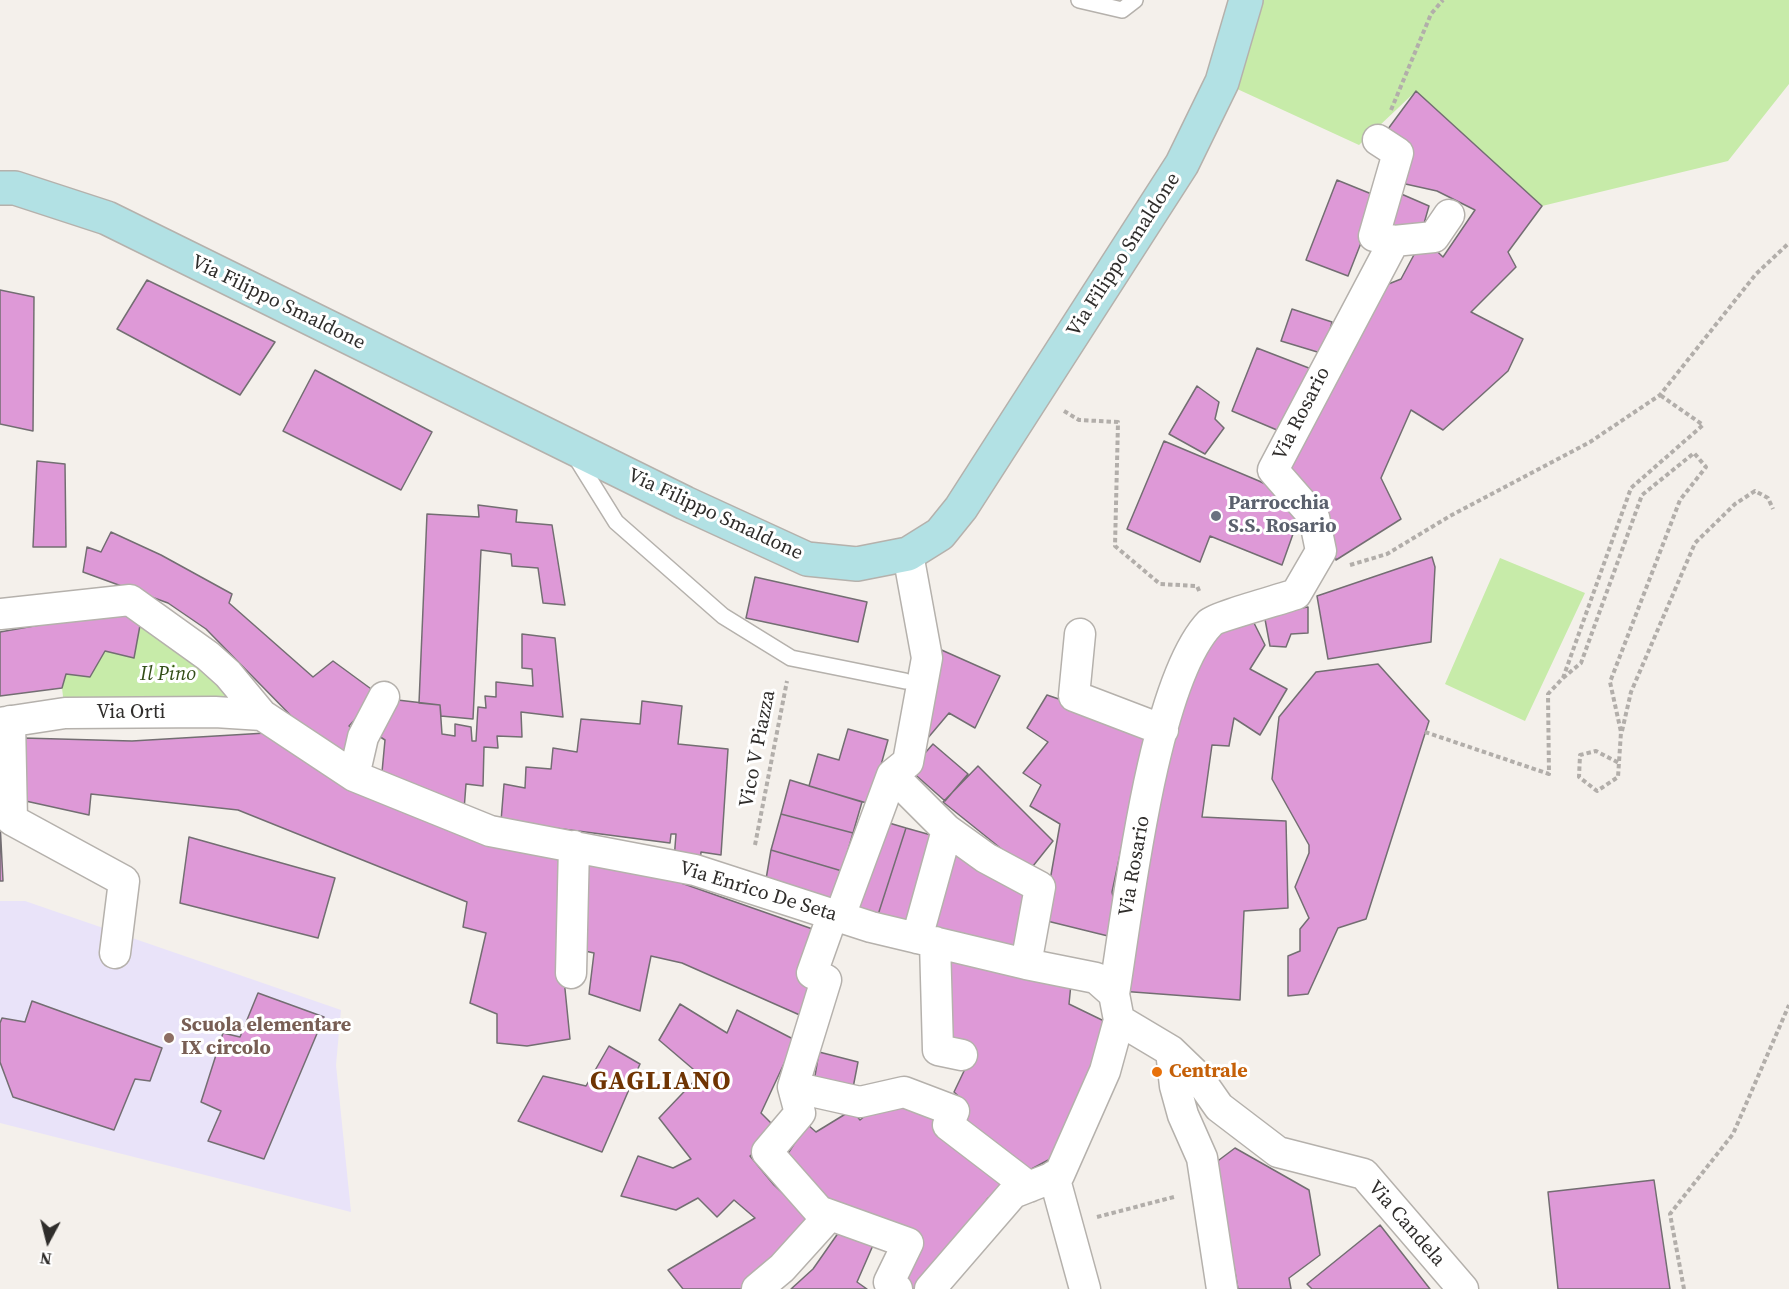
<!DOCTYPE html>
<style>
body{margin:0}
#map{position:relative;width:1789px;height:1289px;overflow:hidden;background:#f4f0eb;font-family:"Source Serif 4",serif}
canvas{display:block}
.north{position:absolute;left:18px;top:1211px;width:60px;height:60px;-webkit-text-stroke:4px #fff;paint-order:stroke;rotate:187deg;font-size:16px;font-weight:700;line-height:24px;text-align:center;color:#2f2d2b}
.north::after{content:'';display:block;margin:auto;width:21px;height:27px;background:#2f2d2b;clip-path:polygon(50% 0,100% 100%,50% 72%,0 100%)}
</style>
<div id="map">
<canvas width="1789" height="1289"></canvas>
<div class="north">N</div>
</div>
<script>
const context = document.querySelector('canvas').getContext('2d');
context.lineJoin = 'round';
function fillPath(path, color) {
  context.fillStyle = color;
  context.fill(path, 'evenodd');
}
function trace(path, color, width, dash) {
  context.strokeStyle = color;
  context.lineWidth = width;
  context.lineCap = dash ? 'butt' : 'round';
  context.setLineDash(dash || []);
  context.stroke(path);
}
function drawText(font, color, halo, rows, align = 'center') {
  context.font = font + ' "Source Serif 4",serif';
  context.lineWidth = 6;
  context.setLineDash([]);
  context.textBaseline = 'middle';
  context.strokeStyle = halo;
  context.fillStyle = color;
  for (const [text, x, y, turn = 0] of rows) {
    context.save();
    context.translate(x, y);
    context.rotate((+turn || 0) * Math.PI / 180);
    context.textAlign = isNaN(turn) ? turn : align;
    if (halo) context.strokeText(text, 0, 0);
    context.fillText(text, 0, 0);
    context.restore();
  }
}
fillPath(new Path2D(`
 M0,901h25l316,109 -5,55 15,147 -351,-89z`), '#e9e3f9');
fillPath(new Path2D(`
 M1256,0h533v84l-61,77 -186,45 -126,-115 -57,54 -137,-63z
 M1500,558l85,35 -60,128 -80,-37z
 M141,620l121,95 -197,-2 -3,-25 4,-14 24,3 15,-26 29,7z`), '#c7eba9');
const building = new Path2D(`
 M1416,91l126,115 -34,46 8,15 -45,45 52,27 -15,32 -65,59 -32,-20 -30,68 20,41 -65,41 -12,-43 -42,-46 94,-182 25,-10 22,-41 20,19 32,-47 -38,-19 -36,-8 10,-37 -23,-17z
 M1337,180l42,17 -31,79 -42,-16z
 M1399,193l30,13 -8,28 -33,-8z
 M147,280l128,62 -35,53 -123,-66z
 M0,290l34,7 -1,134 -33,-7z
 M1292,309l40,13 -8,32 -43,-13z
 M1257,348l57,22 -30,63 -52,-22z
 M315,370l117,62 -31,58 -118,-59z
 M1197,386l22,16 -4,17 9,9 -19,26 -36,-20z
 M1164,441l95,40 45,22 -22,62 -72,-29 -10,26 -73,-33z
 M37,461l28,3 1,83h-33z
 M478,505l39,5 -1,12 36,3 13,80 -22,-2 -5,-35 -26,-2 -1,-12 -30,-4 -8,169 -32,-3 -1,-11 -21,-2 8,-189 52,3z
 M111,532l50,23 71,39 -3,9 84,74 20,-16 45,33 -29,32 6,5 -10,26 -42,-29 -97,-99 -38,-26 -85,-31 4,-25 14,5z
 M1432,557l3,10 -4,75 -103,17 -11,-63z
 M755,577l112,25 -9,40 -112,-24z
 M1308,607v26l-17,1 -5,13 -16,-1 -6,-32z
 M118,611l23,9 -7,38 -29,-7 -15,26 -24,-3 -4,14 -62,8v-64z
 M1251,617l14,28 -15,24 37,20 -27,46 -26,-17 -5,28 -17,-1 -10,72 84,4 2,87 -44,3 -4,89 -120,-9 67,-322 32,-46z
 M522,634l33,4 8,79 -42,-5 1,25 -25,-1 1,12 -14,-1 -1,39 -17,-2 -2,26 -82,-38 3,-32 -14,-9 18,-32 51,6 2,29 13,2v-12l16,3 1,14h4l2,-34 8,1 -1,-12 11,1v-15l37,4 -1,-17 -10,-1z
 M937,648l63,28 -25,52 -26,-15 -22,26z
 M1378,664l51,57 -63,198 -28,9 -30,66 -20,2v-40l12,-5v-22l9,-11 -14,-31 14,-34v-8l-37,-66 7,-62 37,-45z
 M1047,695l100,34 -35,163 4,17 -4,28 -69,-17 17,-96 -30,-18 11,-21 -18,-12 25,-31 -21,-14z
 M642,701l40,5 -4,38 50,5 -7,106 -20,-3 -1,12 -26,-4 2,-26h-5l-1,9 -169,-22 3,-37 21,4 1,-21 25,2 2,-21 24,4 4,-33 59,5z
 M848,729l40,11 -18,64 -61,-18 9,-32 21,6z
 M266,733l304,129 -7,107 7,70 -43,7 -30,-3v-29l-27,-11 16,-70 -23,-6 4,-25 -229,-92 -147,-16 -2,21 -68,-15 2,-62 109,3z
 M933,744l35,30 -23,27 -35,-31z
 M978,766l75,75 -24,30 -86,-69z
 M790,780l72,22 -9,31 -72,-19z
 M781,814l72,19 -11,38 -71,-21z
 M879,820l27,8 -30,93 -31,-8z
 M0,822l3,59h-3z
 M906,828l32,9 -25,94 -37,-10z
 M189,837l146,41 -17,60 -138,-35z
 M771,850l71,21 -6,37 -71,-23z
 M952,850l81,38 -18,69 -94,-23z
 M578,861l69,10 174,61 -10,88 -129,-57 -31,-7 -11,55 -51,-17 5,-41 -18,-4z
 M944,953l127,31 -2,20 35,17 -24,104 -28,33 -28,15 -68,-46 12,-22 -14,-13 11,-23 -19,-24z
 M258,993l66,24 -60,142 -56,-18 13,-30 -20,-9 22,-69 17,4z
 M32,1001l130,47 -12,33 -15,-2 -21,51 -101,-33 -13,-35v-39l2,-5 23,4z
 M680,1004l47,29 10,-23 58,30 -34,73 18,18 -29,25 24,29 43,40 -72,64h-62l-15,-19 87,-52 -21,-18 -17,17 -19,-19 -22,12 -55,-14 17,-40 35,12 18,-9 -32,-41 41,-43 -41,-35z
 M609,1046l31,18 -38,88 -84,-31 25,-45 43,10z
 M819,1052l39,10 -6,31 -38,-11z
 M875,1108h31l35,9 70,65 -17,23 -6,-7 -65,91h-18l-5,-5 18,-42 -77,-33 -29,-20 -25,-34 20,-31 9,8 36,-22 8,10z
 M1235,1148l74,42 11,65 -31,23 2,11h-53l-23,-126z
 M1654,1180l16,109h-112l-10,-97z
 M1380,1225l50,64h-118l-5,-5z
 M841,1229l33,14 -17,39 10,7h-76l22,-20z`);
fillPath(building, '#de99d7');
trace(building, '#736e72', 1.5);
const lane = new Path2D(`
 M1079,0l43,10 13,-10
 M575,456l41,66 107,94 68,42 114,23`);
const street = new Path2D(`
 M1394,241l40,-4 15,-22
 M0,614l130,-14 78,56 20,18 34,41 92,61 136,55 205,39 176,57 155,37 70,14 18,16 5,26 52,31 27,26 21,30 59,45 86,22 99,115
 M1080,634l-6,62 89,34
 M10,721l2,99 112,61 -9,72
 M0,723l65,-10 150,-1 47,3
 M892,775l55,55 39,28 54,29 -14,77
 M354,776l9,-39 21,-40
 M840,916l52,-141 16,-13 19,-104 -19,-104
 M917,938l30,-108
 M935,942l3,108 24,5
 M571,973l3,-127
 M1114,994c14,-86 39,-312 96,-371 6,-6 72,-24 86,-29l25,-43 -7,-34 -41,-47 121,-229 -20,-5 24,-83 -20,-13
 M1171,1051l4,35 8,29 19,43 20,131
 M793,1087l7,26 -33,39 52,59 89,32 -19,39 8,7
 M793,1087l67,15 44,-10 50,19 -6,14 81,62
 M793,1087l33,-107 -14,-7 21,-59
 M1054,1176l31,113
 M757,1289l25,-21 47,-52
 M930,1289l83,-96 46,-18 46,-104 14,-51`);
const secondary = new Path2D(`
 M0,188h15l92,30 578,285 122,56 50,5 51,-10 32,-20 21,-26 221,-344 40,-82 24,-82`);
trace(lane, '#b5b1ac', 18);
trace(street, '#b5b1ac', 33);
trace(secondary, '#b5b1ac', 36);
trace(new Path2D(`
 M1391,110l40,-96 12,-14
 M1064,411l15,9 39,2 -3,124 45,38 37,2 3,7
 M1350,565l37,-11 63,-38 140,-74 70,-47 96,-121 33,-31
 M1563,678l18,-15 61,-168 52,-42 12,14 -26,33 -70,182 11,50 -3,45 -21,14 -18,-14 1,-22 16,-4 23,12
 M1622,731l9,-39 64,-149 40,-39 20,-13 13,7 5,11
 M1425,732l124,42 -1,-80 15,-16 68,-190 72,-63 -43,-30
 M755,845l32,-164
 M1097,1217l77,-20
 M1684,1289l-14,-75 63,-80 56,-129`), '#b2aeaa', 4, [4.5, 3]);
trace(lane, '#fff', 15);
trace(street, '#fff', 30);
trace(secondary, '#b2e1e4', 33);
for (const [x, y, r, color] of [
 [1216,516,6,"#6b7280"],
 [169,1038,6,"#8d6e63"],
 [1157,1072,6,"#e8710a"]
]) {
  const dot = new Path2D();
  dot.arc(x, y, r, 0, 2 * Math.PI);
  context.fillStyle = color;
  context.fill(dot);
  trace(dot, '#fff', 2);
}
drawText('20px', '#2f2d2b', '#fff', [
 ["Via Filippo Smaldone",1124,255,-57],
 ["Via Filippo Smaldone",278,303,26],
 ["Via Rosario",1302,414,-63],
 ["Via Filippo Smaldone",715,515,25],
 ["Via Orti",131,713],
 ["Vico V Piazza",758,749,-79],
 ["Via Rosario",1135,866,-80],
 ["Via Enrico De Seta",758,892,17],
 ["Via Candela",1406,1224,49]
]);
drawText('bold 20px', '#5b616d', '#fff', [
 ["Parrocchia",1228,504],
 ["S.S. Rosario",1228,527]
], 'left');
drawText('italic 20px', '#324d17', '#fff', [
 ["Il Pino",168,675]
]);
drawText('bold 20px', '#785e54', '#fff', [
 ["Scuola elementare",181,1026],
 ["IX circolo",181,1049]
], 'left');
drawText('bold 20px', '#c56008', '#fff', [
 ["Centrale",1169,1072]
], 'left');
context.letterSpacing = '1.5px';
drawText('bold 26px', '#6f3402', '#fff', [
 ["GAGLIANO",661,1082]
]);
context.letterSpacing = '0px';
</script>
